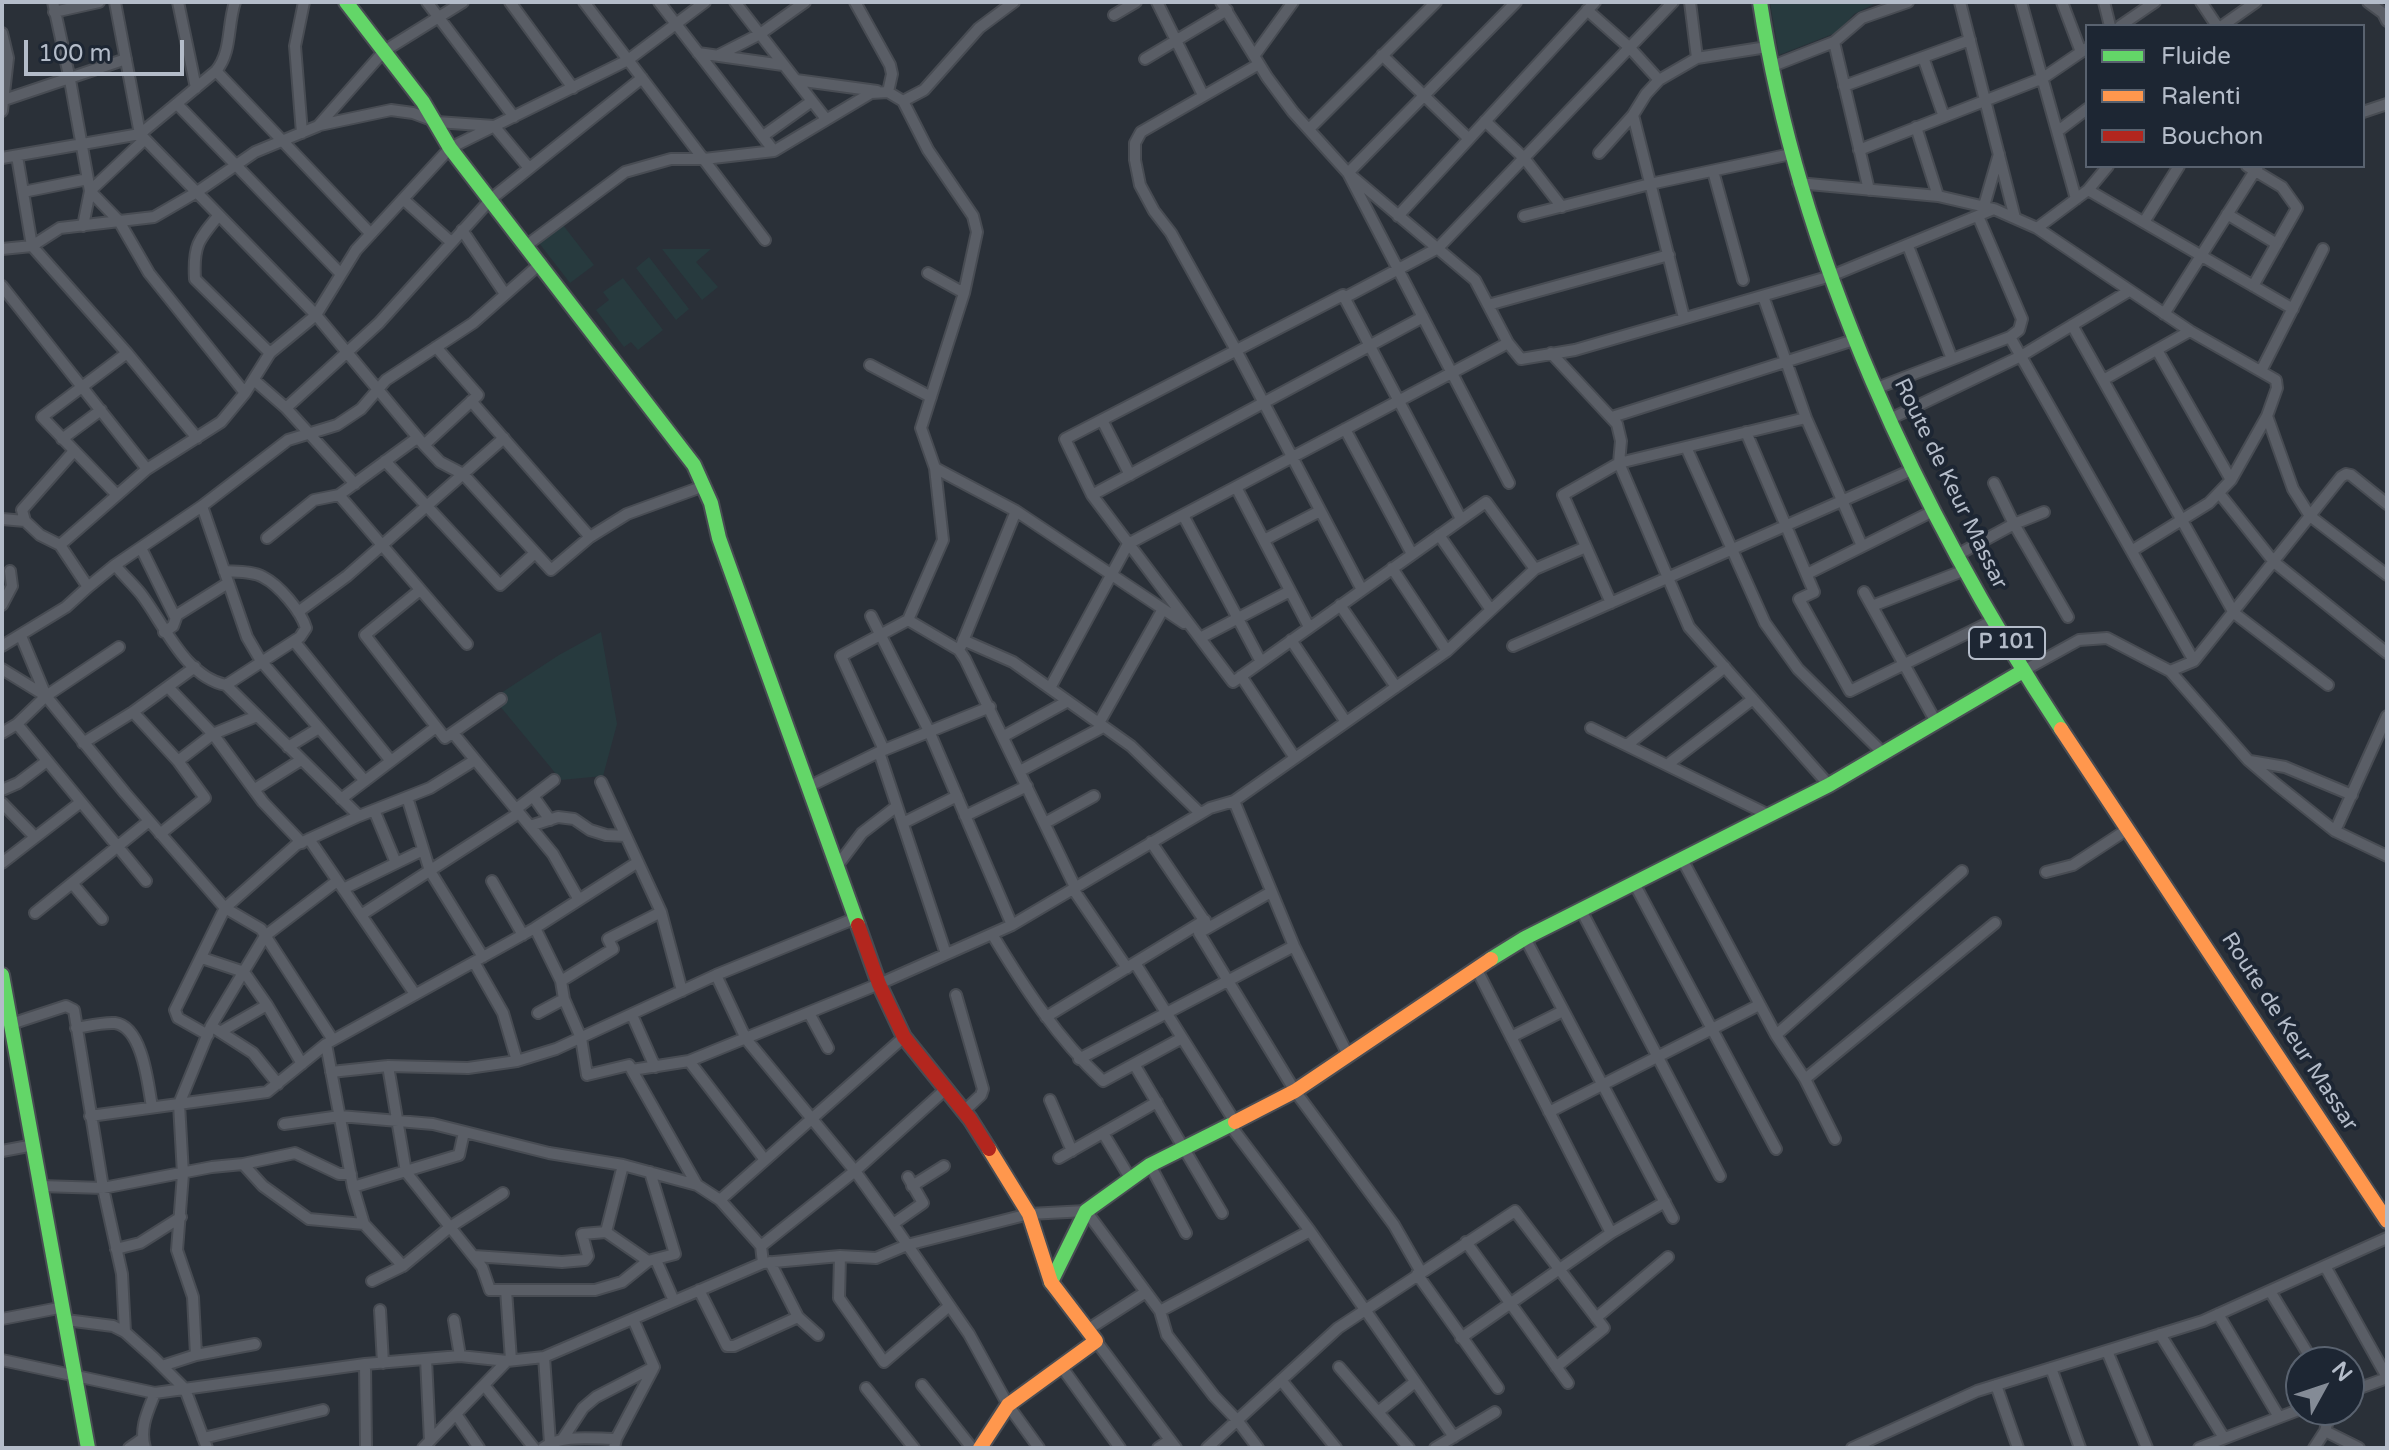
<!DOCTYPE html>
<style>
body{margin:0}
#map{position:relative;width:2389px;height:1450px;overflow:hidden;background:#2a3038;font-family:"Varela Round",sans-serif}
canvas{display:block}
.frame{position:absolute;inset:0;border:4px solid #b4bcc9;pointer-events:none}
.legend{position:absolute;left:2085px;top:24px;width:280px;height:144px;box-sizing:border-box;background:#1d2633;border:2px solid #59626f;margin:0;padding:10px 14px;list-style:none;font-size:24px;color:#b4bcc9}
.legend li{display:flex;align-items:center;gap:16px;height:40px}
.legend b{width:40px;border:2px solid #59626f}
.north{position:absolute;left:2285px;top:1346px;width:80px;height:80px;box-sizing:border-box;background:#1d2633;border:2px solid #59626f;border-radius:50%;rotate:50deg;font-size:22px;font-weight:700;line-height:32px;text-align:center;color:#b4bcc9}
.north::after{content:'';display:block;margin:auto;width:28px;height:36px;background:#848b96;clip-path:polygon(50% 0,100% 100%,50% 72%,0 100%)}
.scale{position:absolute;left:24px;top:40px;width:160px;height:36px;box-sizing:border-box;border:4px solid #b4bcc9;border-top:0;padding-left:10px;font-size:24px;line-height:28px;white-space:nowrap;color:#b4bcc9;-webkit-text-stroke:6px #1d2633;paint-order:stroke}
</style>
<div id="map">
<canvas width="2389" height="1450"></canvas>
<div class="frame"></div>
<ul class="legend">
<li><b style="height:10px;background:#63d668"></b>Fluide</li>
<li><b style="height:10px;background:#ff974d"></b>Ralenti</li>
<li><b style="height:10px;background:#b3261e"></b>Bouchon</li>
</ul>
<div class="north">N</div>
<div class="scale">100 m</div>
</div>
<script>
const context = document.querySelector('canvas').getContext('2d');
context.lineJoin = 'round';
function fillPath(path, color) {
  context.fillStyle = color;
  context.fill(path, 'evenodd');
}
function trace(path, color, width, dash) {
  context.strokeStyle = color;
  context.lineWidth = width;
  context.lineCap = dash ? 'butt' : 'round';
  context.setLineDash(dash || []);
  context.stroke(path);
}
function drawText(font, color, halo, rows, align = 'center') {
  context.font = font + ' "Varela Round",sans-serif';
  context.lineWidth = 8;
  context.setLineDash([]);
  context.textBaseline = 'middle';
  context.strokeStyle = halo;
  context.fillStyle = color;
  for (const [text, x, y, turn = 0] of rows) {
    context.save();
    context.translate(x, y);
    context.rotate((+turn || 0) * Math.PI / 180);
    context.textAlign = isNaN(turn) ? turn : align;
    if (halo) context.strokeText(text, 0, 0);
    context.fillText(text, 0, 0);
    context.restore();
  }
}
fillPath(new Path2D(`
 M1770,2h108l-24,12 -16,18 -59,23z
 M563,225l31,40 -24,18 -31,-40z
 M662,249h49l-15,13 22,25 -16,13z
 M649,257l40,52 -13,11 -40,-52z
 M623,278l40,52 -25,20 -7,-8 -7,5 -28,-37 13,-10 -6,-8z
 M601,632l16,92 -14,52 -42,4 -62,-75 6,-5 -4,-7 58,-38z`), '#273a3e');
const street = new Path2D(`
 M53,2l17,78 20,111 29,30 30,52 96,120
 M115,2l25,132 176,181 108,130 16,17 23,12 88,96 39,-33 37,-23 77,-28
 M178,2l18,86
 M427,2l87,115
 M510,2l63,86
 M584,2l181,238
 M659,2l115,149
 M735,2l91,117
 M855,2l35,63 2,9 -4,18
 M1157,2l46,93
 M1221,2l46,75 26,35 55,61 127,107 33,63 13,16 54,-9 256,-74 163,-67
 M1690,2l7,56
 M1960,2l55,216
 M2021,2l55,197
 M2062,2l19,50
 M2104,2l6,24
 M2201,2l16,24
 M2368,2l15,11 4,8
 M1587,10l43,38 29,32
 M54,12l45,-10
 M1114,15l22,-13
 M2120,26l35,-24
 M2222,26l34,-24
 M2,33l6,25 -6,53
 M1834,42l35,148
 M698,53l85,12
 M719,55l41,-21 45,-32
 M1382,55l87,84
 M1254,56l39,-54
 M1923,57l21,60
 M1145,59l82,-49
 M1259,64l-118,68 -6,11v17l5,25 14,26 17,22 65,117 126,240
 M1770,67l64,-25 28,-24 46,-16
 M216,71l155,163
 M796,80l81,11
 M1844,86l126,-46
 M4,100l122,-41
 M903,101l21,-11 55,-62 35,-26
 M177,104l164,170
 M2363,112l24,-8
 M1633,115l51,203
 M1485,121l39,37 38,49
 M320,125l71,-15 22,3 24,9 57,4 35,42
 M1916,127l22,69
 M1309,129l127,-127
 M2058,131l29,-22
 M302,133l-7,-87 9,-44
 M763,136l49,-35
 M1859,150l184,-72 44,-30
 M1599,153l34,-38 13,-21 13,-14 38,-22 70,-11
 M17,156l15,90 95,107 70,85
 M2,158l138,-24 76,-63c16,-19 11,-45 19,-69
 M2247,166l35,21 15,21 -44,78
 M1713,171l30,109
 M1798,183l140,13 56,13 43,19 153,103 86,49 1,8 -10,28 -36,64 -22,23 -76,47
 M2088,190l205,119
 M23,192l65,-13
 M403,199l48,43
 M1984,206l15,-52
 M2227,214l50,30
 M219,215c-21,25 -26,31 -24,64l75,74
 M1398,216l197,-214
 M1524,216l126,-32 141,-30
 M2144,222l35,-56
 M83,226l7,-35 55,-52
 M2037,228l51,-38 20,-24
 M462,230l43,64
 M527,245l98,-73 46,-13h33l70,-8 97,-58 17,-1 15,9 25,49 45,66 4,16 -13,61 -43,135 14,40 8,72 -35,80 -67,36 43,94
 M1908,246l44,113
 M2,249l30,-3 28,-18 94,-11 43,-25 58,-40 63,-26 66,-75 79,-49
 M928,273l36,20
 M2,286l145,183
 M1763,296l43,122 56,128
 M1344,298l94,-50 235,-246
 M1488,305l181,-50
 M2164,314l94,-148
 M2072,325l162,288 94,72
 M2010,337l184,324
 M2157,350l74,130
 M1551,353l66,71 4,17 -2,22 70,164 140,158
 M870,365l61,32
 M2261,371l62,-122
 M254,380l32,28 69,76
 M2103,380l87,-49
 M1877,388l133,-51 9,-7 3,-11 -44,-103
 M471,401l119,136
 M286,408l93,-85 112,-124 151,-121
 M2267,416l26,73 17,27 77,59
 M1612,417l245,-78
 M1890,419l131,-63 108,-65
 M1102,420l28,55
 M1345,429l67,125
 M1746,432l68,160 -15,7 51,92 144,-71
 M62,439l39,-29
 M424,445l54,-50 -42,-48
 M1686,447l79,176 33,46 85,84
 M385,461l115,124 35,-32
 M935,468l81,43 168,112
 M1509,483l-161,-310 168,-171
 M1994,483l20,41 54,93
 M1236,487l73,140
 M2219,493l55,69 113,91
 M117,495l-75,-78 85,-64
 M339,495l128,149
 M1092,495l331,-178
 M202,506l45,131 14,24 104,120
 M1183,515l78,147
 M2,519l23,2 15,14 20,10 28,42 27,-22 87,-59 86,-66 49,-15 24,-16 25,-29 87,-57 68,-60
 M1461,519l-118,-224 -278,144 27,56 141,187 253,-180 49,67
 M25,521l-3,-11 52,-59
 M1439,535l52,75
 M267,538l47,-38 25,-5 78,-57
 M1264,540l56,-29
 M60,545l87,-76 74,-47 24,-29 25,-40 46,-38 40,-65 94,-102 178,-88 77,-58
 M141,548l34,69
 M1957,555l57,-31 30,-12
 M115,565c8,10 18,19 26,29 23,30 44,83 85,91l133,131
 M1392,568l55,83
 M224,571c12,1 29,0 39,6 16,8 38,34 43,51l-6,9 -74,48
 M1807,574l128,-64
 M420,590l-55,45 80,103 56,-39
 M1864,592l72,130
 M1611,603l-48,-108 56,-32 187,-45
 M2,605l10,-19 -2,-15
 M1340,605l56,82
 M1872,606l93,-36
 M298,612l49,-36 157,-138
 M871,616l58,115 83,194
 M908,620l51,30 6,9 110,228
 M164,632l9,-6 4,-11 51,-32
 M21,636l25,60 79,97 100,115 36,21 72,111
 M1200,638l90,-47
 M963,640l50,22 118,84 69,67
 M1291,640l55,82
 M294,641l97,120
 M2,646l64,-39 22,-20
 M961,646l55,-135
 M1513,646l401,-177
 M2,669l44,27
 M2023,671l56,-31 28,-2 63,33 24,-10 147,-184 5,-3 5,1 36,29
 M2170,671l78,89 28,24 59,47 52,25
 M1241,676l54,82
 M168,687l45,47 50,68 39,41
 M1050,688l78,-144 380,-201
 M133,712l45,49 27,37 -45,36
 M1099,723l64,-114
 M17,724l129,157
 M1591,728l178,87
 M2,733l15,-9 29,-28 73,-49
 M453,733l100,121 26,46
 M1004,736l64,-35
 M83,743l50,-31 62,-45
 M1627,745l98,-78
 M288,747l31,-19
 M879,752l67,202
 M178,761l35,-27 44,-18
 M2250,761l35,6 67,28
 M1667,765l86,-66
 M1020,771l83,-44
 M601,782l60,130 21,79
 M808,787l71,-35 111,-45
 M255,789l46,-29
 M2,790l16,-7 29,-22
 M533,796l17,24
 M407,797l23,74 53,86
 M341,799l95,-72
 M1234,801l60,145 54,109
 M2,803l33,34
 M516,809l38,-29
 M374,810l22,53
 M965,816l62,-30
 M903,823l54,-27
 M1045,823l49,-27
 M530,826l28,-9 16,2 16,11 16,5 20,1
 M2335,831l52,-115
 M309,839l106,155
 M1151,842l57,84
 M1682,859l94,176 29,44 30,60
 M2,863l79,-61
 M837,866l25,-33 35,-27
 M2046,872l27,-7 55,-36
 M492,881l31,54
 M72,883l30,36
 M1634,883l142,266
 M343,889l80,-39
 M1073,889l54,79
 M1271,892l-72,41 96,158 99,134 27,47
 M1581,910l139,266
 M661,912l-53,27 5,10 -52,32 3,18 17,39 6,37 42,-10 68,120
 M35,913l114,-92
 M361,915l158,-102
 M535,928l26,53
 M992,934c32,53 65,104 111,147l79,-43
 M1525,938l148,280
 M202,958l42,14 23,33 35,59
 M474,962l29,51 14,48
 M1135,963l100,159 -5,3 80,106 144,206
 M1476,968l135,265
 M716,975l30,64 109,132 38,53 76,110 39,71 31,43
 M956,995l27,94 -2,6 -17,16
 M538,1013l26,-14
 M809,1013l19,35
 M632,1015l23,52
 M1046,1017l159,-97
 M11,1024l55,-18 8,4 29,178 19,86 3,58
 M211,1026l42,27 25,31
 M76,1028c12,-2 27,-6 39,-5 28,4 33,62 37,84
 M220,1032l47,-27
 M208,1035l-30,-17 -3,-8 50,-102 71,-63 63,-29 71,-28 45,-28
 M1776,1035l186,-164
 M1511,1037l52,-26
 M326,1044l27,143 11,37 39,42
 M1079,1059l215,-113
 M689,1061l76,99
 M1134,1064l88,149
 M388,1066l18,106 76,95 8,23h105l27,-8 26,-21 27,-7 -25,-82
 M632,1070l57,-9 190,-77 133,-59 198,-117 24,-7 213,-150 88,-82 51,-22
 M331,1072l57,-6 80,2 49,-7 39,-12 160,-74 140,-57
 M1805,1079l190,-156
 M1050,1100l22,51
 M1549,1112l210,-107
 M90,1116l177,-24 59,-48 209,-116 103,-66
 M284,1124l56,-8 93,8 116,29 74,12 74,20 23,15 41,46 2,17
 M1103,1133l27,45
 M2,1151l32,-6
 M1059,1158l98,-56
 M243,1164l52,-11 44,21h12
 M1150,1165l36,68
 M41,1186l62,2 109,-21 31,-3 20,22 46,33 55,5
 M912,1186l32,-20
 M353,1187l106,-32 5,-23
 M720,1200l184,-163
 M893,1224l30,-21 -15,-26
 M606,1232l17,-67
 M1466,1242l102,141
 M761,1246l94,-75 92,-83
 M116,1249l24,-6 41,-26
 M474,1256l88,6 23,-2 3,-4 -6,-22 24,-2 42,29
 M840,1256l-1,42 45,64 64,-55
 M656,1260l18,41
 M770,1262l28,55 20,18
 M2325,1266l62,111
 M1417,1274l81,114
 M372,1281l31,-15 47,-39 53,-34
 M506,1290l5,70
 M699,1290l28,56h7l64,-29
 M2270,1291l43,71
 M380,1310l3,53
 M1160,1311l150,-80
 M2218,1314l61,103
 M1596,1318l72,-61
 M2,1319l62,-12
 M633,1319l21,48
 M66,1320l47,6 12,6 29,26 31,31 22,59
 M454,1320l6,36
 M1087,1330l59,-38
 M2160,1334l64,104
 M1461,1338l150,-105 54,-31
 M1096,1341l80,107
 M2107,1351l40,97
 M196,1355l59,-11
 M544,1357l6,86
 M426,1359l4,82
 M2,1360l153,33 210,-29 95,-8 47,5 37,-4 219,-94 77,-7 36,2 31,-13 122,-31 57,-3 74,100 7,24 47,61 23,24 21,28
 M365,1364l1,84
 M162,1366l34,-11 -3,-58 -16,-47 6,-76 -4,-70 32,-78 54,-90 72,-55
 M1061,1366l59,82
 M1339,1367l70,81
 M2051,1368l29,80
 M1281,1380l55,68
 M484,1385l50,63
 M922,1385l50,63
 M1996,1385l22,63
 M866,1388l48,60
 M2349,1392l38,-14
 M1378,1412l37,-30
 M456,1414l23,34
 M2325,1431l34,17
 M203,1438l120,-28
 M562,1440l21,-32 13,-11 58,-30
 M129,1448l13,-9
 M145,1448c-6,-20 3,-37 10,-55
 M423,1448l84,-87
 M543,1448c18,-14 51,-9 73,-9
 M614,1448l2,-9 37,-70
 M1158,1448l12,-8
 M1207,1448l131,-120 177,-117 89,117 -48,39
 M1435,1448l60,-36
 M1852,1448l125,-57 226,-70 184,-83
 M2199,1448l102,-39
 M2314,1448l11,-17 6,-21`);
const fast = new Path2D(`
 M346,2l77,100 27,46 244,317 17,38 8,35 139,387
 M1760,2c39,255 160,513 301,727
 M1491,959l34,-21 304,-153 194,-114
 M2,975l86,473
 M1051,1282l35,-71 64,-46 80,-40`);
const slow = new Path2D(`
 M2061,729l326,492
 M1235,1122l60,-31 196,-132
 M980,1448l28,-43 88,-64 -45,-59 -22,-68 -40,-65`);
const jam = new Path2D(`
 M858,925l21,59 25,53 66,82 19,30`);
trace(street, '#484c53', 14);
trace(fast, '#484c53', 18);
trace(slow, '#484c53', 18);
trace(jam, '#484c53', 18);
trace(street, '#5a5e66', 10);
trace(fast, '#63d668', 14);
trace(slow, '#ff974d', 14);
trace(jam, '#b3261e', 14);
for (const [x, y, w] of [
 [2007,643,76]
]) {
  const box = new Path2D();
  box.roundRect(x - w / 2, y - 16, w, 32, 6);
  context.fillStyle = '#1d2633';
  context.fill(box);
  trace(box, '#b4bcc9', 2);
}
drawText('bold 20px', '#b4bcc9', null, [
 ["P 101",2007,643]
]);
drawText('22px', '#b4bcc9', '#1d2633', [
 ["Route de Keur Massar",1950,484,64],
 ["Route de Keur Massar",2289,1032,57]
]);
</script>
